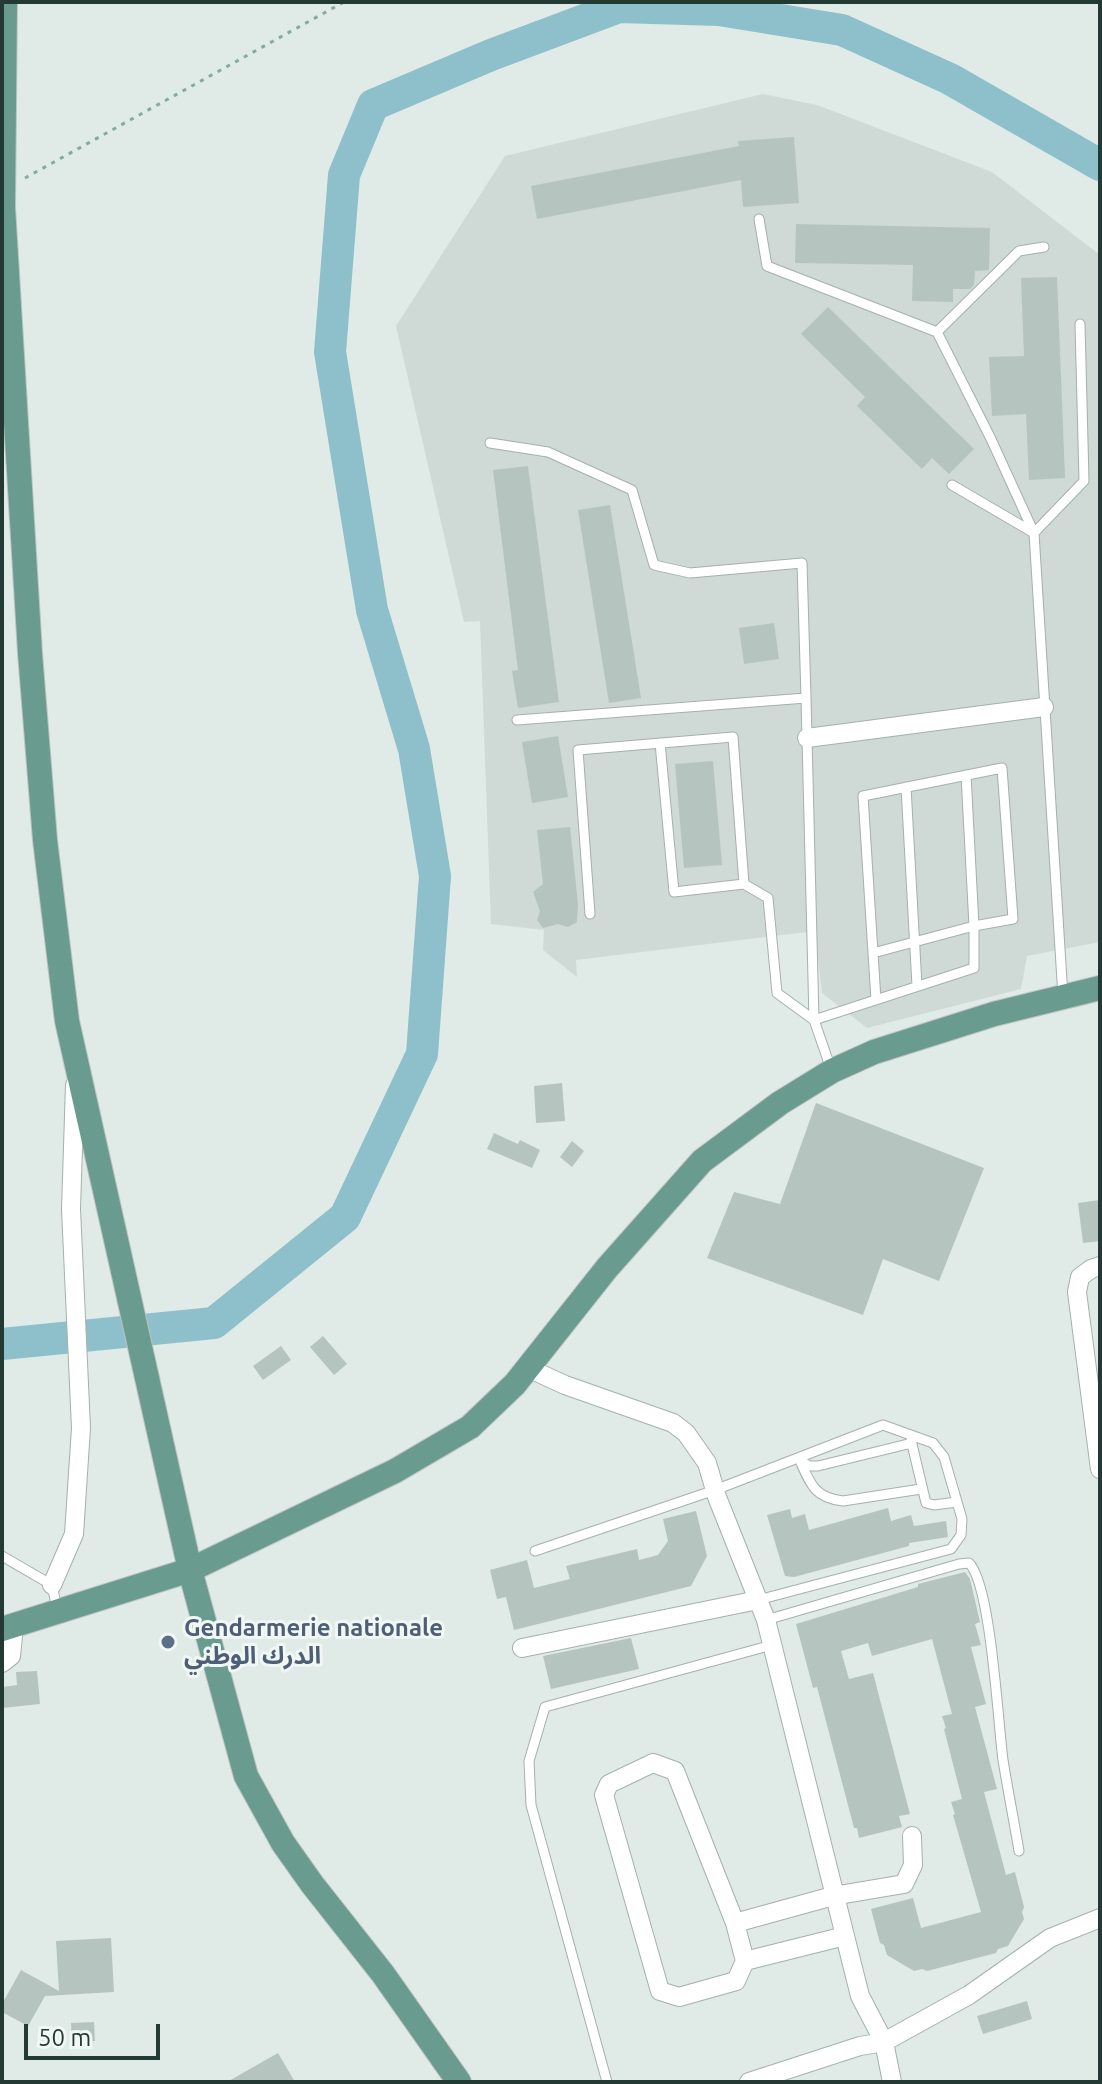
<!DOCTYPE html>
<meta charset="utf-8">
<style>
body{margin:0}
#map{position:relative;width:1102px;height:2084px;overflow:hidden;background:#e0eae6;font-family:Ubuntu,sans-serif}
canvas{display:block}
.frame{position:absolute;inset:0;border:4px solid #233933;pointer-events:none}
.scale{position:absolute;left:24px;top:2024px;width:136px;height:36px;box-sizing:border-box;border:4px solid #233933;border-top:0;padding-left:10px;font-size:24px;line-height:28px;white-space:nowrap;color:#233933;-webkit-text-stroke:6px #f0f7f4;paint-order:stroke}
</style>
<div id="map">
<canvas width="1102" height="2084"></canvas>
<div class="frame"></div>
<div class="scale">50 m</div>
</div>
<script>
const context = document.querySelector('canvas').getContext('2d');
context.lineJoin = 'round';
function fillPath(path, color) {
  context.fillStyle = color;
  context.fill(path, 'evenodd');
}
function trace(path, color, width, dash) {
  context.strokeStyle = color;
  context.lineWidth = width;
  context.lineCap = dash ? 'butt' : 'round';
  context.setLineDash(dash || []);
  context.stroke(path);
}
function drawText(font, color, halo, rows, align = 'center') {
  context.font = font + ' Ubuntu,"Noto Sans Arabic",sans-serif';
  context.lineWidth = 6;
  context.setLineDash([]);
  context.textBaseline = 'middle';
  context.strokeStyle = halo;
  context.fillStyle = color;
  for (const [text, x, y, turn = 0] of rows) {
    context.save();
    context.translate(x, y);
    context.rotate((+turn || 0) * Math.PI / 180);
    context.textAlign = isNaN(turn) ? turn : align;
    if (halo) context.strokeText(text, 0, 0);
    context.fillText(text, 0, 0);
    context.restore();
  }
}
fillPath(new Path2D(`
 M763,94l54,11 175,67 108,83v687l-73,14 -6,33 -154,39 -45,-35 -7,-62 -239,29 1,17 -34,-27 1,-20 -53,-6 -11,-303 -16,1 -68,-296 109,-170z`), '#cfd9d5');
trace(new Path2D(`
 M2,1344l212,-21 131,-106 77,-163 13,-178 -21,-127 -42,-139 -42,-258 14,-177 29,-70 118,-50 128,-48 100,3 123,20 108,49 150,86`), '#8dc0ca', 32);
fillPath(new Path2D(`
 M794,137l5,66 -56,4 -2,-27 -204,39 -6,-33 208,-40 -1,-5z
 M796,224l194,4 -1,42 -14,1 -1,14 -4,4h-17v13l-41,-1 1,-36 -118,-2z
 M1057,277l8,201 -36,2 -3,-66 -34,2 -3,-59 35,-1 -3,-78z
 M828,307l146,142 -25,25 -17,-16 -10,11 -65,-63 8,-9 -64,-63z
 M528,466l31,236 -41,6 -6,-37 6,-1 -25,-200z
 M610,505l31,193 -32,5 -31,-193z
 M774,623l5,36 -35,5 -5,-36z
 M558,736l10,61 -36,6 -10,-61z
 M713,761l9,104 -38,3 -9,-104z
 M570,827l8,77 -1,18 -9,5 -10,-3 -15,4 -6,-8 3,-9 -7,-19 10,-8 -6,-54z
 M562,1083l3,38 -29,2 -2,-37z
 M816,1103l168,65 -45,113 -56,-22 -20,56 -156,-57 27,-66 46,12z
 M494,1133l24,11 2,-4 20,10 -8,18 -45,-19z
 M572,1141l12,10 -12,16 -12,-10z
 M1100,1200v41l-17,2 -5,-40z
 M323,1336l24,28 -13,11 -24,-28z
 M281,1346l10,14 -28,20 -10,-14z
 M888,1508l3,13 20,-6 3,11 32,-5 2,16 -39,6v3l-115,31 -9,-1 -18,-61 23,-6 2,9 13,-4 4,16z
 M696,1511l11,45 -16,30 -177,44 -8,-33 -9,2 -7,-29 37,-10 7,28 36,-9 -4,-13 71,-17 2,11 19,-5 10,-14 -5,-22z
 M965,1572l5,7 10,43 -5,2 6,21 -10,2 15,57 -11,3 22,82 -13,3 22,83 9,-3 9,35 -2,5 2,7 -16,27 -10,3 -2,4 -69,18 -5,-2 -8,2 -27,-16 -3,-10 -4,-2 -9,-34 42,-11 8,30 60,-16 -28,-97 2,-1 -4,-12 11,-3 -18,-70 2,-1 -4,-12 10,-2 -20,-75 -60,17 -4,-13 -27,8 8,28 24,-6 37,141 -11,2 3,11 -43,11 -2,-10h-3l-37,-141 -4,1 -17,-64 122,-37v-3z
 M631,1638l8,31 -88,20 -8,-33z
 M37,1671l3,33 -38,4v-21l15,-2 -1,-13z
 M111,1938l3,54 -69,4 -17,30 -26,-14v-8l19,-34 38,21 -3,-50z
 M1027,2001l5,18 -49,15 -6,-18z
 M94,2022l1,19 -23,2 -1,-20z
 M278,2053l17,29h-68z`), '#b6c4bf');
const service = new Path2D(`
 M759,219l8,47 170,66 54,107 43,94 50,-52 -4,-157
 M937,332l82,-81 25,-4
 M490,443l58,9 84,38 22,75 36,8 112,-10 4,135
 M952,485l82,48 29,464
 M517,720l289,-22 8,322 17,49
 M660,743l14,149 70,-8
 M906,787l11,199
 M590,914l-12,-164 155,-13 11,147 24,14 9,95 37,27 160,-52v-42l39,-7 -11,-151 -139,28 13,204
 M873,953l101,-27 -8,-151
 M911,1440l15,63 8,2 23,-3
 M800,1460l9,6h9l94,-23
 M801,1463c10,23 15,35 42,38l78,-12
 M535,1551l180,-61 168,-65 50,18 11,14 18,62 -1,16 -10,14 -193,51
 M2,1556l50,29 5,24
 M766,1620l193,-56 10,-1c22,21 29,161 34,197 5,31 11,61 16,91
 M607,2082l-76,-277 -2,-44 16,-54 227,-62`);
const minor = new Path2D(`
 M807,738l237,-31
 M1100,1266l-9,3 -11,8 -3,15 23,177
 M528,1368l37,17 108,38 13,10 21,30 10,34 49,123 94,376 24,46 8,40
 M52,1585l22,-51 7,-106 -10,-219 4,-124
 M522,1648l236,-48
 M2,1663l9,-7 3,-30
 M653,1763l22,8 60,152 10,38 -9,20 -57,16 -19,-6 -56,-196 5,-11z
 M735,1923l98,-27 71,-12 9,-19 -1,-29
 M745,1961l100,-25
 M749,2082l111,-36 24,-4 85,-47 81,-57 50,-20`);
const primary = new Path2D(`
 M5,2l-2,205 27,446 15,187 22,181 123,549 56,206 37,67 29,41 71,90 76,108
 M2,1629l188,-59 205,-99 75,-44 45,-43 92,-116 95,-107 78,-58 52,-32 42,-19 120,-38 106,-26`);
trace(service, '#a4b1ad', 11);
trace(minor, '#a4b1ad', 20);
trace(primary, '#bdc4c2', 26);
trace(new Path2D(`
 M25,178l319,-176`), '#84ab9f', 3, [4, 6]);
trace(service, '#fff', 9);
trace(minor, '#fff', 18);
trace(primary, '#699b8f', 24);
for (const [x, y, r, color] of [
 [168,1642,8,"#5c6f8a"]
]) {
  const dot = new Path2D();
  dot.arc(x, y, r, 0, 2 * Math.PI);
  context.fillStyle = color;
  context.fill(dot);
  trace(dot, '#f0f7f4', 3);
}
drawText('bold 24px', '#4e5e75', '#f0f7f4', [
 ["Gendarmerie nationale",184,1628],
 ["الدرك الوطني",184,1656]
], 'left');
</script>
